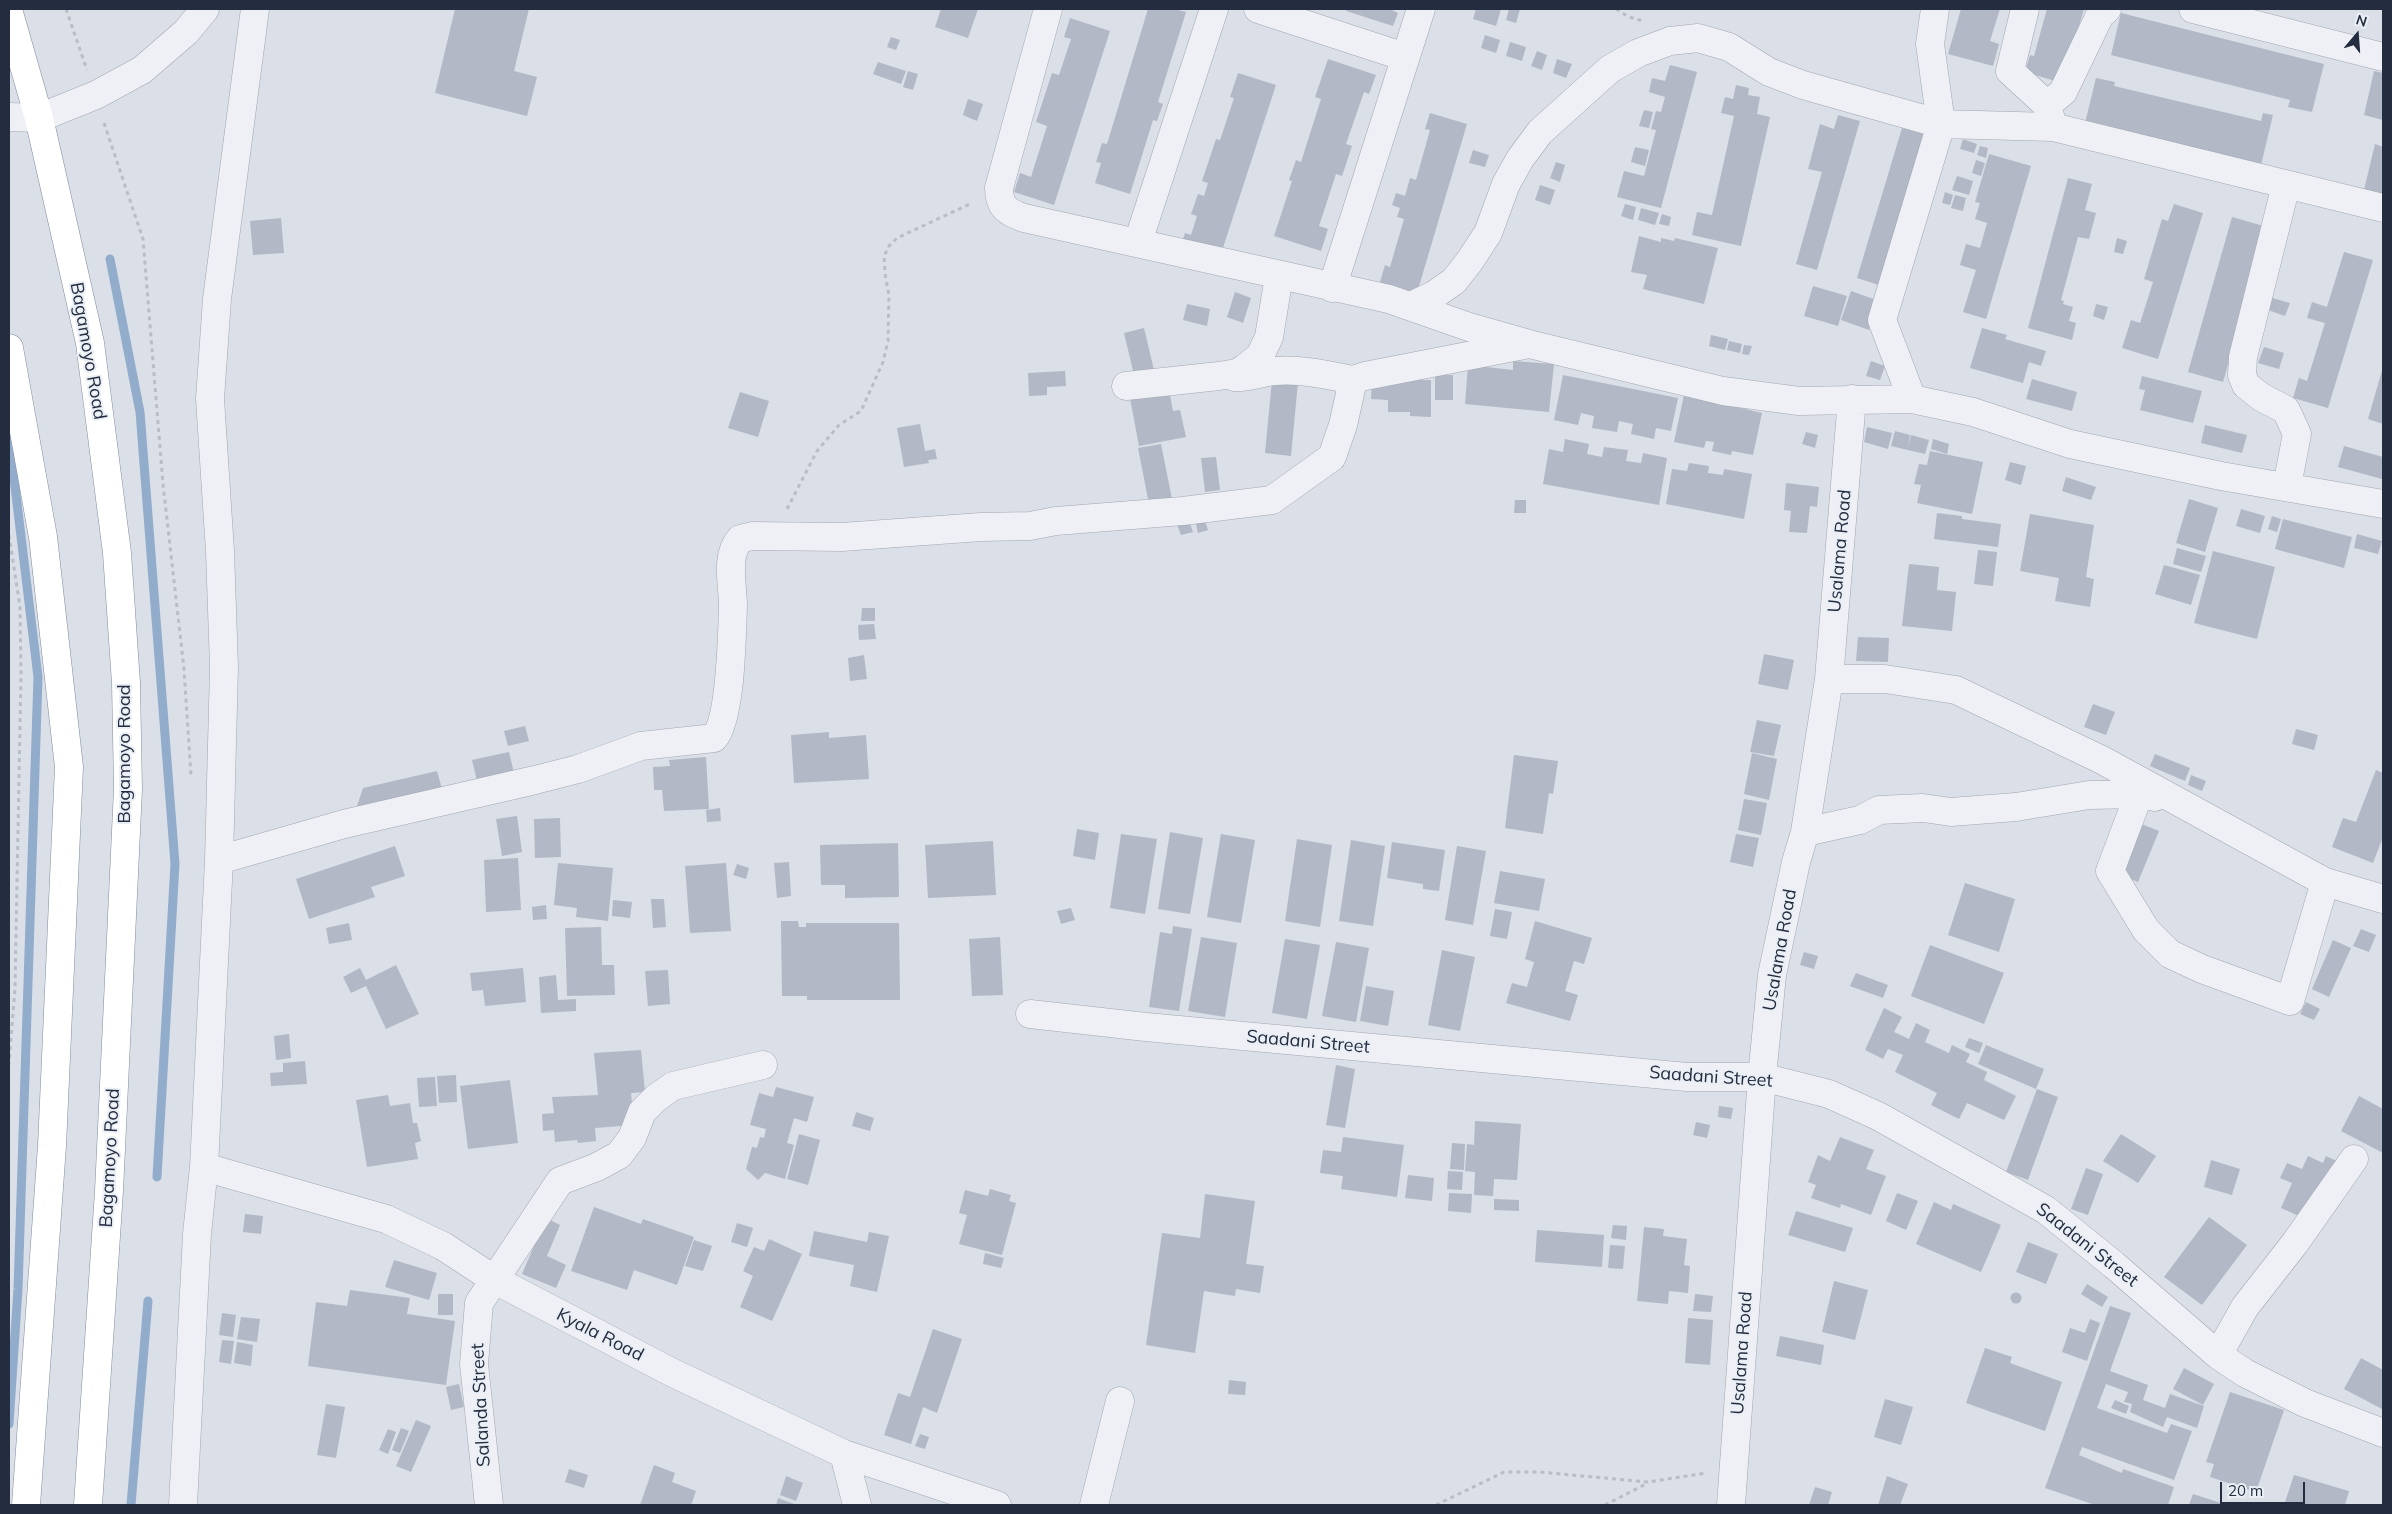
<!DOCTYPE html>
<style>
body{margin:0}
#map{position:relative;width:2392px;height:1514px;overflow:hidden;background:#dbdfe7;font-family:Mulish,sans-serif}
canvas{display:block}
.frame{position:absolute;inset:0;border:10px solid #242c3f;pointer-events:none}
.north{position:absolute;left:2332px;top:10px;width:50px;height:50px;-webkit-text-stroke:4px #eaeef5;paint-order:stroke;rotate:18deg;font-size:14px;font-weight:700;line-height:20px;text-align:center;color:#242c3f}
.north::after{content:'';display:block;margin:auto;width:18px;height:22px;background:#242c3f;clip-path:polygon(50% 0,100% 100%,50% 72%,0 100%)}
.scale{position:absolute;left:2220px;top:1482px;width:85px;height:22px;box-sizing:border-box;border:2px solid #242c3f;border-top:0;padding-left:6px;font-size:15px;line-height:18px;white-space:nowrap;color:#242c3f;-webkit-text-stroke:4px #eaeef5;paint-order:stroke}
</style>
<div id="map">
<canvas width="2392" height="1514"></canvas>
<div class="frame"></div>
<div class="north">N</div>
<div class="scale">20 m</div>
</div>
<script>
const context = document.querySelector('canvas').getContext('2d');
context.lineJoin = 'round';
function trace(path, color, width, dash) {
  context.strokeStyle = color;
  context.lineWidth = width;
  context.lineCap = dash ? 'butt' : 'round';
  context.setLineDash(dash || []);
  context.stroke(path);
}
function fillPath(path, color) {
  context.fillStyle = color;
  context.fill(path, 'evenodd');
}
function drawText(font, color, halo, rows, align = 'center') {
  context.font = font + ' Mulish,sans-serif';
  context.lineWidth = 4;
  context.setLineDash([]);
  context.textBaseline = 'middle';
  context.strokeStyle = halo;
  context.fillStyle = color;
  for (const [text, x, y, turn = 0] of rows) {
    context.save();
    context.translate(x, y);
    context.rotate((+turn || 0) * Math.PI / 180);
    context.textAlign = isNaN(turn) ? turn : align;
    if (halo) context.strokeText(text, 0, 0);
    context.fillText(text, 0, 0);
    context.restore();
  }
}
trace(new Path2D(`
 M110,259l30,153 35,452 -18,313
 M9,437l29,240 -20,612 -9,135
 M131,1505l17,-204`), '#92accc', 9);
fillPath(new Path2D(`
 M455,9h74l-15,62 23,6 -10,39 -92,-23z
 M941,9h37l-10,29 -33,-11z
 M1148,9h26l12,3 -28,90 5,2 -6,17 -4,-1 -23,74 -35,-11 6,-20 -5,-1 6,-19 5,1z
 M1347,9h43l8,4 -5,13 -47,-15z
 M1476,9h25l-5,17 -23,-7z
 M1509,9h11l-4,14 -10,-3z
 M1961,9h39l-10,32 9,3 -6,22 -45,-12z
 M2047,9h37l-22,74 -37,-11 5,-17 4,1z
 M2121,13l203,51 -12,48 -24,-5 2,-7 -179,-45z
 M1070,18l40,13 -56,174 -40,-13 6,-19 11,4 16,-51 -11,-4 16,-49 7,2 12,-36 -7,-2z
 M1485,35l15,5 -4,13 -15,-5z
 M891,37l9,3 -4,10 -9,-3z
 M1510,42l16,5 -4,14 -16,-5z
 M1537,51l10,4 -5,15 -11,-4z
 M1328,59l48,16 -7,19 -5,-2 -18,52 6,2 -10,30 -6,-2 -17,52 9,3 -7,22 -47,-15 18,-55 -3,-1 7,-20 5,2 20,-63 -6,-2z
 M1557,59l15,5 -6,14 -13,-5z
 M878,62l28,9 -5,13 -28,-10z
 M1670,65l27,7 -36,136 -44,-11 7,-26 20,5 12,-46 -5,-1 5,-18 5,1 4,-15 -16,-5 3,-14 13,3z
 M908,71l10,3 -5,16 -10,-3z
 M2374,71l9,2v47l-19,-5z
 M1238,73l38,12 -57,175 -39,-12 5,-15 6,2 6,-19 -6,-2 7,-20 6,2 4,-13 -6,-2 14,-42 4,1 14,-42 -4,-1z
 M2096,78l19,4 -1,4 147,35 2,-8 10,2 -12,50 -176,-42z
 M1736,85l13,3 -1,7 12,2 -3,17 13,3 -29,129 -49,-11 5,-23 15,3 22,-99 -13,-3 4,-16 8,2z
 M968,99l15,5 -6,17 -14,-6z
 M1644,110l9,2 -4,16 -10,-2z
 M1430,113l37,11 -52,176 -37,-11 7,-24 5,2 14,-48 -7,-2 3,-9 -8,-3 4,-12 9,3 5,-18 6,2 14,-50 -5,-1z
 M1838,115l22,6 -43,149 -21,-6 26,-92 -14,-3 12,-45 14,5z
 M1902,128l25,7 -45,151 -25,-8z
 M1963,139l14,5 -3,9 -14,-4z
 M2375,144l8,3v48l-19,-5z
 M1980,146l8,2 -2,10 -9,-3z
 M1635,147l14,3 -4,16 -14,-4z
 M1473,150l16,5 -4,12 -16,-4z
 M1989,154l42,12 -45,153 -23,-7 13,-42 -16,-5 6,-21 14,4 7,-25 -12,-4 5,-16 -5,-1z
 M1976,160l9,3 -4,13 -9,-3z
 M1556,162l9,3 -5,17 -10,-4z
 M1957,176l16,5 -4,14 -17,-5z
 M2068,178l24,6 -7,26 11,3 -7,26 -11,-2 -17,63 3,1 -1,3 10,3 -4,14 7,2 -4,17 -44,-12z
 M1540,185l15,5 -5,15 -15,-5z
 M1945,192l8,3 -3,10 -8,-2z
 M1955,195l11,3 -3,13 -12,-3z
 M1625,204l11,3 -3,13 -12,-4z
 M2174,204l29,9 -45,146 -36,-11 9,-28 9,3 13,-41 -9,-3 18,-60 6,2z
 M1641,208l18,5 -4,12 -17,-5z
 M1662,214l9,3 -2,9 -10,-2z
 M2232,217l35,10 -44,155 -35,-10z
 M281,218l3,35 -31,2 -3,-34z
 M1639,236l22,6v-4l13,3 1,-3 43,10 -14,56 -61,-15 4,-14 -16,-3z
 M2117,238l10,3 -4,13 -9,-2z
 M2344,252l29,8 -45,148 -35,-10 6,-20 8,3 18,-58 -18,-5 5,-16 15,5z
 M1813,286l34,10 -9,30 -34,-10z
 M1851,291l28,10 -10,29 -28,-10z
 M1235,292l16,6 -8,25 -16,-6z
 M2272,298l18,5 -5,13 -17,-6z
 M1187,304l23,5 -3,17 -24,-6z
 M2096,304l12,3 -4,13 -11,-4z
 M1144,328l10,42 -20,5 -10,-42z
 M1982,328l25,7 -2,4 41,12 -5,15 -12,-4 -6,21 -53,-15z
 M1711,335l17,4 -3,11 -16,-4z
 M1729,341l13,3 -2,9 -13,-3z
 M1744,345l8,1 -3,9 -7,-1z
 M2264,347l20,6 -5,16 -21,-6z
 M1513,361l41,3 -5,48 -84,-8 3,-39 45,5z
 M1871,361l14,5 -5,14 -14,-4z
 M2383,367v57l-15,-5z
 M1065,371l1,15 -19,1v8l-18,1 -1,-23z
 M1435,375h18v25h-18z
 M1563,375l115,23 -7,33 -15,-3 -2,11 -23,-5 2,-10 -14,-3 -2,11 -25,-4 2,-12 -13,-3 -3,12 -24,-5z
 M2142,376l60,15 -9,32 -53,-13 5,-20 -6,-1z
 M2032,379l45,13 -5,19 -46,-12z
 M1272,380l26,2 -7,74 -26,-3z
 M1372,380h59v37l-21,-1v-4h-22v-12l-17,-1z
 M1168,385l5,26 7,-1 6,27 -47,9 -10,-53z
 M740,392l29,9 -11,36 -30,-9z
 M1684,395l78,18 -9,42 -21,-4 -1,4 -19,-4 2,-9 -8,-1 -2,7 -30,-6z
 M920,424l5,27 10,-2 2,10 -9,1 1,3 -25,4 -7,-39z
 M2205,425l42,10 -5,18 -41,-10z
 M1867,427l25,6 -4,16 -24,-7z
 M1895,431l15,4 -2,12 3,-12 18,5 -4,14 -34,-8z
 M1806,432l12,3 -3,13 -13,-4z
 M1565,439l24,5 -2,10 15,3 2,-10 24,3 -2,11 15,2 2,-10 24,5 -8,47 -116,-21 6,-35 14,3z
 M1933,439l16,5 -2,10 -16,-5z
 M1161,444l11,55 -23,5 -11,-56z
 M2344,446l39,11 -1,22 -44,-12z
 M1930,451l53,11 -11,52 -55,-11 4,-18 -7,-1 5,-20 8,1z
 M1216,457l4,33 -15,2 -4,-34z
 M2010,462l16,4 -5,19 -16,-5z
 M1689,463l20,3 -1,7 15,2 1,-6 28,5 -8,45 -78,-15 6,-35 15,2z
 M2066,477l30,10 -5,13 -29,-9z
 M1786,483l33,4 -2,20 -7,-1 -3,27 -18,-1 2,-21 -7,-1z
 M2189,499l29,9 -13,44 -29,-9z
 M1515,500h11v13h-12z
 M2241,509l24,7 -5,17 -24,-7z
 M1937,513l25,3v3l39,5 -3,23 -64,-8z
 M2030,514l64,11 -8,52 8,2 -4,28 -35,-6 4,-23 -39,-7z
 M2272,516l9,3 -4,13 -9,-3z
 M1188,518l5,14 -12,3 -5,-13z
 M2283,519l69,18 -8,31 -69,-19z
 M1205,521l3,9 -10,3 -2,-9z
 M2357,534l25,7 -4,13 -24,-6z
 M2177,548l29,8 -5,16 -28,-8z
 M1978,550l19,2 -4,34 -19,-2z
 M2213,551l62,16 -18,72 -63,-16z
 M1909,564l30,3 -2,23 19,2 -4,39 -50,-5z
 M2164,565l36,10 -9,30 -36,-11z
 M862,608h13v13h-14z
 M874,624l2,15 -17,1 -1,-15z
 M1858,637l31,1 -1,24 -32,-1z
 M1764,654l30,6 -6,30 -30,-6z
 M864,655l3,24 -17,2 -2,-23z
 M2093,704l22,8 -9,23 -22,-8z
 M1757,720l24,5 -7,31 -24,-4z
 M525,726l4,15 -21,5 -4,-15z
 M2296,729l22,6 -4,15 -22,-6z
 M829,732v6l37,-3 3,44 -75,4 -3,-48z
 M509,752l5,21 -37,8 -5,-21z
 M1752,753l25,6 -8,41 -25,-6z
 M2155,754l35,14 -5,13 -35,-15z
 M1514,755l44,6 -5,33 -4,-1 -6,41 -38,-6z
 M706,757l3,52 -45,2 -2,-21h-8l-1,-23 17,-1 -1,-6z
 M2376,770l7,3v64l-10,26 -41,-16 11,-29 13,4z
 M437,771l5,18 -87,23 8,-24z
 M2191,775l15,6 -4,10 -14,-6z
 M1744,799l23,4 -6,32 -23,-5z
 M720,808l1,13 -14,1 -1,-12z
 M517,816l5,36 -20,4 -6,-37z
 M560,818l1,39 -26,1 -1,-39z
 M2134,821l25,10 -21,51 -17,-7z
 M1077,829l22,4 -4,27 -22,-4z
 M1170,832l33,6 -13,76 -32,-5z
 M1121,834l36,5 -12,75 -35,-6z
 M1221,834l34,6 -14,83 -34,-6z
 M1736,834l23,4 -6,29 -23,-5z
 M1297,839l35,6 -12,82 -35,-6z
 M1351,840l34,6 -12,80 -34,-5z
 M993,841l3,54 -68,3 -3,-53z
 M1392,842l53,8 -6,41 -16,-2v-5l-36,-6z
 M898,843l1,54 -54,1v-13h-24l-1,-40z
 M395,846l10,30 -34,11 4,10 -66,22 -13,-40z
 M1457,846l29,5 -13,74 -28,-5z
 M518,858l3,52 -35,2 -2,-52z
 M789,862l2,34 -14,2 -3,-35z
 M558,863l55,5 -5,53 -32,-4 1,-9 -23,-3z
 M726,863l5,68 -41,2 -5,-67z
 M737,864l12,4 -3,11 -13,-4z
 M1500,871l45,8 -6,32 -45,-8z
 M1965,883l50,16 -16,53 -51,-17z
 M651,899h13l2,28 -13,1z
 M613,900l19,2 -2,16 -18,-2z
 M546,905l1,14 -14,1 -1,-13z
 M1071,908l4,12 -14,4 -4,-13z
 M1495,909l17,3 -5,27 -17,-3z
 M781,921h17l1,6h7v-4h93l1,77h-93v-4h-25z
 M1535,921l57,17 -8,26 -10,-3 -9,30 13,4 -8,26 -64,-18 6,-20 15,4 7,-25 -9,-3z
 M349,923l3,17 -23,4 -3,-16z
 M1173,926l19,3 -13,82 -30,-4 11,-75 12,2z
 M601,927l1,38h12l1,30 -48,1 -2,-68z
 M2361,929l15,6 -7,17 -16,-6z
 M1000,937l3,58 -31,1 -3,-57z
 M1201,937l36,6 -12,74 -37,-6z
 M1285,939l35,6 -13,74 -35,-6z
 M2333,940l18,8 -22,49 -17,-8z
 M1336,942l33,6 -13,74 -34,-6z
 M1930,945l74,28 -20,51 -73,-28z
 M1442,950l33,7 -15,74 -32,-6z
 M1804,952l14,4 -4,13 -14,-4z
 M396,965l23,49 -33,15 -20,-43 -15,7 -8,-16 17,-9 6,12z
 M523,968l3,34 -41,4 -2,-16 -11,1 -2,-18z
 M668,970l2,34 -22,2 -3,-35z
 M1856,973l32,12 -5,13 -33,-12z
 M556,975l2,25 18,-1v12l-35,2 -2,-36z
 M1366,986l28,5 -6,35 -28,-5z
 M2306,1002l14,7 -6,11 -14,-6z
 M1884,1008l18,9 -8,15 15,7 7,-16 14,7 -5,12 24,11 3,-8 18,9 -4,8 21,10 -3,8 32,16 -12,24 -37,-17 -8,16 -28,-14 6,-12 -42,-21 8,-17 -15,-6 -5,10 -18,-9z
 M289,1034l2,24 -15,2 -2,-24z
 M1969,1038l14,5 -4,10 -14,-6z
 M1986,1045l58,24 -8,20 -58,-25z
 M641,1050l4,42 -14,1 3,32 -39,3 1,13 -18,2 -1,-3 -22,2 -1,-12 -11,1 -1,-17 12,-1 -2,-16 46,-2 -4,-42z
 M305,1061l2,23 -36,2 -1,-13 13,-1v-9z
 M1336,1065l19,4 -10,59 -19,-3z
 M456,1075l1,27 -18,1 -2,-27z
 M435,1077l2,29 -18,1 -2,-29z
 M510,1080l8,63 -50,6 -8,-63z
 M776,1087l38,10 -7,25 -13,-4 -7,25 7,2 -9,34 -20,-6 -7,7 -12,-11 6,-22 5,1 3,-11 4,1 2,-9 -16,-4 9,-32 14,4z
 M2037,1089l21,8 -30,83 -22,-8z
 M388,1095l2,11 20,-3 3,20h4l4,18 -6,2 3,16 -51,8 -11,-67z
 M2359,1096l24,13v44l-42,-22z
 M1719,1106l14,2 -2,11 -13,-2z
 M856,1112l18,6 -4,13 -18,-5z
 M1475,1121l46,3 -4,56 -23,-1 -1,17 -19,-1 1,-23 -10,-1 2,-27 7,1z
 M1696,1122l14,3 -3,13 -14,-3z
 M799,1134l21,6 -12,45 -21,-6z
 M2121,1134l35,22 -18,27 -35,-22z
 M1343,1137l61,8 -7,52 -56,-8 2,-13 -23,-3 3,-23 18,2z
 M1840,1137l34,13 -8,19 20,7 -15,39 -30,-11 -1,4 -29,-10 5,-13 -8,-3 10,-27 12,6z
 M1452,1143l13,1 -1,26 -14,-1z
 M2308,1156l15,7 3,-7 11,5 -27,60 -29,-13 11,-25 -12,-5 7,-15 15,6z
 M2211,1160l29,9 -8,26 -28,-8z
 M2086,1168l17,6 -15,41 -17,-6z
 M1448,1171l15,1 -1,18 -15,-1z
 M1408,1175l26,3 -2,23 -27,-3z
 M990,1189l21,6 -2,6 7,2 -14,52 -43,-11 8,-29 -8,-2 6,-23 23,6z
 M1449,1193l23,1 -1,19 -23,-2z
 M1897,1193l21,8 -12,29 -20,-9z
 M1205,1194l50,7 -9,63 18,2 -4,27 -24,-4 -1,7 -31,-5 -9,62 -49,-8 16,-112 38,5z
 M1494,1199l25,1v11l-25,-1z
 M1934,1202l17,8 2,-6 48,21 -20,47 -65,-28z
 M594,1207l47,17 2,-5 51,18 -17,48 -43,-15 -7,20 -56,-19z
 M1796,1211l57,17 -8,24 -57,-17z
 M245,1214l18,2 -2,18 -18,-2z
 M2209,1217l38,28 -45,60 -38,-28z
 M546,1218l14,7 -13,31 19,9 -10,23 -34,-14z
 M737,1223l16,5 -6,19 -16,-5z
 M1613,1225l14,1 -1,14 -15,-2z
 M1644,1227l20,2 -1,7 24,3 -3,26 6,1 -2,27 -19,-2 -1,13 -31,-3z
 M1537,1230l67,5 -2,32 -67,-5z
 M814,1231l53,11 2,-10 20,4 -12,56 -27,-6 4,-21 -45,-9z
 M769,1239l33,15 -30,67 -32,-14 13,-31 -10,-5 11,-24 10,4z
 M694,1240l18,6 -9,25 -18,-5z
 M2028,1242l30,12 -12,30 -30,-12z
 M1610,1245l15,1 -2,23 -15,-1z
 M985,1253l19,5 -3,10 -18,-4z
 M394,1260l43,13 -8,27 -44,-13z
 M1834,1281l34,9 -13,50 -33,-8z
 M2087,1284l21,13 -6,10 -21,-13z
 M350,1290l60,8 -3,16 48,7 -9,64 -138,-19 8,-64 31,4z
 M2010.5 1298a5.5 5.5 0 1 1 11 0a5.5 5.5 0 1 1-11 0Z
 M438,1294h15v21h-15z
 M1695,1294l18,2 -2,16 -18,-1z
 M2110,1306l21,7 -21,58 38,14 -5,15 22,8 5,-14 34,12 -7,22 -30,-11 -4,10 -33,-15 2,-8 -8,-2 4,-10 -22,-8 -9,24 70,25 4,-9 21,7 -18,49 -92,-33 -3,8 43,18 1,-4 51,18 -6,18h-73l-50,-17z
 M222,1313l14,2 -3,22 -14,-2z
 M241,1317l19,2 -3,23 -20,-3z
 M1688,1318l25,2 -3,45 -25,-2z
 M2090,1319l10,4 -13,38 -25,-9 8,-24 15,5z
 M933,1329l29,10 -25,74 -14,-6 -12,37 -27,-9 14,-42 12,4z
 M1780,1336l44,9 -3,20 -45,-9z
 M222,1340l12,1 -3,23 -12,-2z
 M237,1342l16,3 -2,21 -17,-3z
 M1985,1348l27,9 -2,6 52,19 -17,49 -79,-28z
 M2361,1358l22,12 -1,39 -38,-20z
 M2184,1368l30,16 -11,21 -30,-16z
 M1229,1380l17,2 -1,13 -17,-1z
 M459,1384l5,23 -13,3 -5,-23z
 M2230,1392l54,18 -28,82 -46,-15 4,-13 -8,-2z
 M1885,1399l28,8 -12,38 -27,-8z
 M2115,1400l14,6 -3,8 -15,-6z
 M326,1404l19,3 -9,51 -19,-3z
 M416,1420l15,6 -20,46 -15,-6z
 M401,1428l8,3 -9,22 -8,-3z
 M388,1429l8,3 -8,22 -9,-4z
 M920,1434l9,3 -4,12 -10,-3z
 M654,1465l21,8 -3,9 24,9 -5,14h-51z
 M569,1469l19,6 -4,13 -19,-6z
 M2294,1475l55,16 -4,14h-61z
 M786,1476l17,7 -7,18 -16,-6z
 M1887,1476l21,8 -8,21h-22z
 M1815,1487l17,5 -4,13h-19z
 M2193,1494l34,11h-38z
 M778,1498l19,7h-21z`), '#b2b8c5');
const minor = new Path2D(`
 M1048,9l-49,179c0,19 8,24 25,30l365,81 80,28 60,17 194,47 76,10 113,-2 61,13 97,32 151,32 162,28
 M1258,9l147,48
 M2025,9l-15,62 37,34 6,22
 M2193,9l190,48
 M2047,105l16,-13 37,-77 7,-6
 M9,117l30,1 57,-23 46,-25 44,-38 19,-23
 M2286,185l-43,172 -1,18 4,10 15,12 25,13 11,24 -10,52
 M1138,242l76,-233
 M1332,288l89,-279
 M1411,306l23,-11 20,-14 15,-19 19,-29 18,-49 14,-25 20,-27 70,-63 28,-16 32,-12 28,-3 31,9 40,25 34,13 138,39 112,3 330,81
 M1234,377c15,1 27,-5 42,-6 26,-2 52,4 77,9
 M1126,386l93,-10 18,-3 8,-5 15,-12 9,-19 10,-61
 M1912,399l-30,-79 59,-196 -11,-80 5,-35
 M1829,679h56l71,11 146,70 223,122 58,17
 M2139,794l-29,77 36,59 24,24 32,15 88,32 35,-119
 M1805,832l55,-12 19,-10 44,-2 28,4 65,-5 73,-12 50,-1 16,3
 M219,860l125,-36 191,-44 43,-11 63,-23 73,-8c17,-19 18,-104 19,-132 0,-21 -8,-50 7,-67l12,-3 90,1 139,-10 49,-1 26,-5 127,-10 89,-11 60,-43 11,-32 10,-45 12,-4 159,-31
 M1030,1014l116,13 541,50h75l67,17 49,22 168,94 68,55 104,90 27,18 60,30 78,30
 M204,1167l182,52 57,27 52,34 176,92 173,82 153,51
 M2218,1355l27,-48 50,-64 59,-84
 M844,1454l13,51
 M183,1505l14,-271 7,-67 15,-307 5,-193 -4,-116 -10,-152 7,-100 38,-290
 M489,1505l-15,-141 5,-61 81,-122 37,-14 22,-12 13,-17 10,-26 14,-14 17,-12 90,-21
 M1094,1505l26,-104
 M1731,1505l31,-428 10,-102 24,-113 9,-30 24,-153 23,-280`);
const highway = new Path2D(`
 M9,13l30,105 51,225 27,210 9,130 2,106 -19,402 -21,314
 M9,348l34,189 26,230 -17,379 -26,359`);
trace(minor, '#a0a6b1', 29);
trace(highway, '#818c9f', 29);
trace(new Path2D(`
 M66,9l21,61
 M1616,9l13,8 14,4
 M104,123l39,116 20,245 21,185 7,107
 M787,509l30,-58 22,-26 22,-14 22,-49 5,-21 1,-46 -4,-21 -1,-17 4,-10 9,-9 75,-35
 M9,535l11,72 1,67 -6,314 -6,76
 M1436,1505l68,-33h35l109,10 58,-9
 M1605,1505l43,-22`), '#b9bdc6', 3, [4, 4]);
trace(minor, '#eef0f5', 28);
trace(highway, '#fff', 28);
drawText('18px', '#242c3f', '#eaeef5', [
 ["Bagamoyo Road",88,351,80],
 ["Usalama Road",1840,551,-85],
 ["Bagamoyo Road",125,754,-90],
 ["Usalama Road",1780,950,-80],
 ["Saadani Street",1308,1042,5],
 ["Saadani Street",1711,1077,4],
 ["Bagamoyo Road",110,1158,-87],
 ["Saadani Street",2087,1245,38],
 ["Kyala Road",600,1335,27],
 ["Usalama Road",1742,1353,-86],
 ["Salanda Street",481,1405,-93]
]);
</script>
